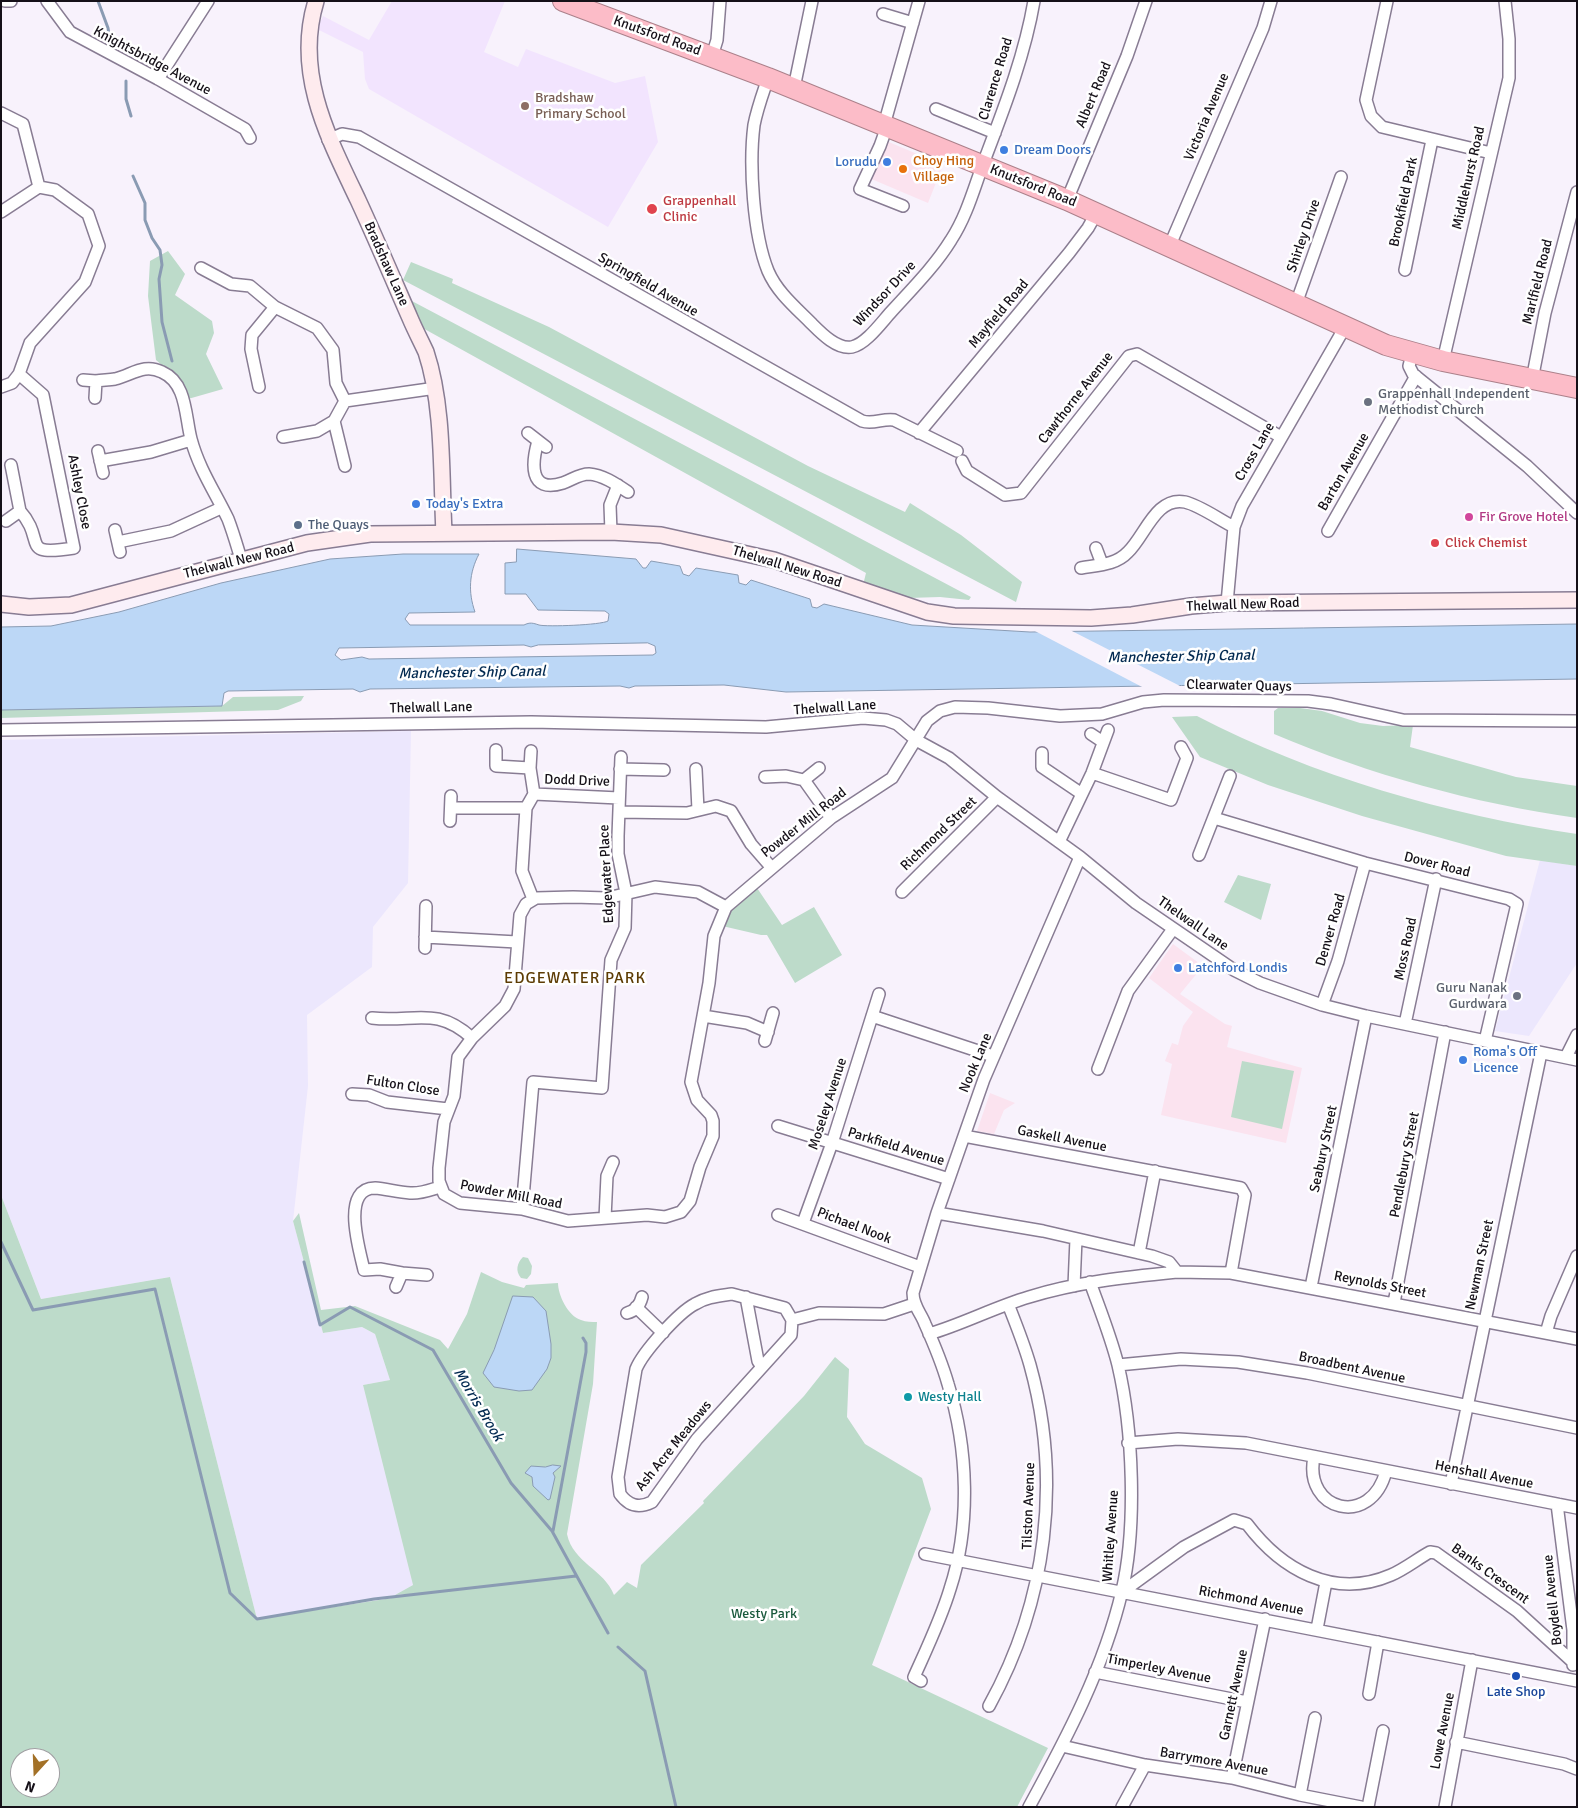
<!DOCTYPE html>
<style>
body{margin:0}
#map{position:relative;width:1578px;height:1808px;overflow:hidden;background:#f8f2fc;font-family:Signika,sans-serif}
canvas{display:block}
.frame{position:absolute;inset:0;border:2px solid #151018;pointer-events:none}
.north{position:absolute;left:10px;top:1748px;width:50px;height:50px;box-sizing:border-box;background:#fff;border:1px solid #a19fa3;border-radius:50%;rotate:200deg;font-size:14px;font-weight:700;line-height:20px;text-align:center;color:#151018}
.north::after{content:'';display:block;margin:auto;width:18px;height:22px;background:#a37127;clip-path:polygon(50% 0,100% 100%,50% 72%,0 100%)}
</style>
<div id="map">
<canvas width="1578" height="1808"></canvas>
<div class="frame"></div>
<div class="north">N</div>
</div>
<script>
const context = document.querySelector('canvas').getContext('2d');
context.lineJoin = 'round';
function fillPath(path, color) {
  context.fillStyle = color;
  context.fill(path, 'evenodd');
}
function trace(path, color, width, dash) {
  context.strokeStyle = color;
  context.lineWidth = width;
  context.lineCap = dash ? 'butt' : 'round';
  context.setLineDash(dash || []);
  context.stroke(path);
}
function drawText(font, color, halo, rows, align = 'center') {
  context.font = font + ' Signika,sans-serif';
  context.lineWidth = 5;
  context.setLineDash([]);
  context.textBaseline = 'middle';
  context.strokeStyle = halo;
  context.fillStyle = color;
  for (const [text, x, y, turn = 0] of rows) {
    context.save();
    context.translate(x, y);
    context.rotate((+turn || 0) * Math.PI / 180);
    context.textAlign = isNaN(turn) ? turn : align;
    if (halo) context.strokeText(text, 0, 0);
    context.fillText(text, 0, 0);
    context.restore();
  }
}
fillPath(new Path2D(`
 M884,140l59,25 -15,38 -59,-25z
 M1173,944l30,22 -23,28 45,30 7,2 -5,21 75,21 -16,75 -125,-28 11,-51 -7,-3 7,-18 6,2 5,-19 10,-14 -44,-34z
 M990,1093l25,10 -11,7 -10,24 -17,-3z`), '#fbe3ef');
fillPath(new Path2D(`
 M411,731l-3,152 -35,44 -1,40 -65,48 1,71 -15,135 30,112 39,-6 13,7 15,46 -27,5 50,200 -18,10 -138,24 -87,-342 -129,22 -40,-104v-455z
 M1540,860l37,6v97l-48,73 -34,-5z`), '#ece7fd');
fillPath(new Path2D(`
 M392,1h113l-21,51 34,15 8,-18 89,34 30,-7 13,66 -50,85 -239,-138 -4,-10 -2,-27 -46,-23 6,-13 46,24z`), '#f2e4fe');
fillPath(new Path2D(`
 M168,251l17,23 -10,21 37,26 2,12 -8,21 17,35 -35,10 -8,-18 -24,-21 -8,-64 2,-35z
 M411,262l42,17 -1,4 97,44 259,139 97,46 5,-9 51,32 61,47 -6,20 -613,-322z
 M410,300l561,297 -2,3 -29,-3 -32,1 -45,-13 3,-12 -447,-247z
 M304,696l-3,5 -23,9 -277,8v-8l221,-4 11,-9z
 M1278,708h22l22,3 38,12 23,3 30,-1 -3,22 106,30 61,9v32c-105,-15 -206,-43 -303,-84v-23z
 M1197,716c115,60 251,99 380,118v32l-71,-10 -144,-40 -94,-31 -68,-28 -28,-40z
 M1238,875l33,9 -10,36 -37,-18z
 M753,882l29,43 32,-18 28,48 -47,28 -28,-48h-6l-43,-10z
 M1242,1061l52,10 -12,58 -51,-12z
 M1,1195l40,104 129,-22 87,342 167,-26 -29,2 18,-10 -50,-200 27,-5 -15,-46 -13,-7 -39,6 -30,-112 6,-8 22,97 34,-4 85,34 8,9 19,-35 14,-42 21,10 22,6 2,-3 32,-2c0,12 10,33 23,37 5,2 11,2 16,2l-4,62 -26,150c6,29 37,35 47,61l13,-13 10,6 4,-23 63,-62 -1,-2 101,-105 31,-39 14,12 -2,48 18,27 57,34 9,31 -59,156 176,83 -31,59h-1016zM20,1758h30v30h-30z
 M523,1257l5,1 4,8 -1,8 -4,5 -6,-1c-6,-7 -4,-15 2,-21z`), '#bddbca');
const water = new Path2D(`
 M517,549l119,10 7,9h3l5,-7 29,5 3,8 6,2 7,-8 42,7 1,8 7,2 5,-5 59,19 2,8 5,1 7,-4 88,21 118,7 547,-8v55l-791,13 -62,-7 -89,1 -6,2 -9,-2 -250,3 -10,3 -7,-3 -125,2 -4,2 -2,13 -221,4v-83l50,-1 68,-14 102,-29 109,-24 73,-5h76c-10,19 -11,38 -4,58l-66,1 -4,6 5,6h114c6,-3 9,-2 15,0 8,2 62,0 69,-4l1,-7 -4,-3 -67,-1 -12,-16h-21v-31l11,-1zM648,643l7,3 1,7 -3,2 -284,4 -7,-2 -21,3 -6,-5 4,-7 185,-3 7,2 7,-2z
 M513,1296l20,1 13,14 5,33v14l-4,11 -15,21 -13,1 -25,-4 -11,-14 11,-23z
 M553,1465l8,1 -8,7 2,4 -5,22 -2,1 -15,-14 -1,-9 -7,-4 6,-7 14,1z`);
fillPath(water, '#bcd7f6');
trace(water, '#8a9bb3', 1);
fillPath(new Path2D(`
 M1068,629l116,59 -38,1 -113,-59z`), '#f8f2fc');
trace(new Path2D(`
 M98,1l10,27 3,20
 M126,81v18l5,17
 M133,176l12,27v17l7,18 8,12 2,15 -3,14 3,43 10,39
 M1,1242l32,68 122,-21 75,304 27,26 117,-20 202,-23
 M304,1262l16,63 30,-18 83,43 78,133 41,48 56,102
 M553,1531l33,-179v-9l-3,-5
 M618,1647l27,24 31,136`), '#8a9bb3', 3);
const street = new Path2D(`
 M5,1h6
 M47,1l23,31 88,47 87,50 5,9
 M1387,1l-21,99 5,16 11,11 109,26
 M883,14l30,9
 M712,56l5,-16 3,-39
 M768,78c-5,15 -11,31 -14,47 -5,39 -1,109 14,146 9,21 27,36 43,52 9,9 26,27 41,24 14,-3 29,-24 39,-35 21,-23 44,-46 60,-72 17,-26 24,-56 35,-84 19,-50 39,-102 48,-155
 M158,79l50,-78
 M794,88l18,-87
 M936,109l59,24
 M1,113l22,11 16,63 16,3 33,24 11,32 -14,36 -55,61 -11,31 -7,9 -11,4
 M328,140l14,-6 17,3 503,284c11,4 21,-3 32,-1l63,31
 M1067,200l60,-144 19,-55
 M903,206l-43,-17 20,-43 5,-14 1,-14 33,-117
 M1,212l38,-25
 M1170,245l93,-217 8,-27
 M201,268l30,16 19,2 25,21 42,21 16,22 3,33 9,18 91,-13
 M1405,270l27,-130
 M1296,304l45,-127
 M1412,354l-3,12 4,8 114,92 50,47
 M1443,361l66,-283v-39l-4,-38
 M19,374l24,21 31,153c-56,9 -27,-7 -54,-37
 M83,380l13,1 -1,17
 M1532,380l13,-67 32,-121
 M96,381c6,-1 13,-1 19,-2 17,-4 29,-16 47,-7 25,11 23,44 29,67 8,30 24,53 37,80 5,13 9,27 13,40
 M259,387l-8,-38 1,-14 23,-28
 M345,401l-11,20 11,45
 M528,433l18,14
 M919,433l150,-180 19,-25 9,-16
 M283,437l34,-6 17,-10
 M538,441c-6,21 -10,53 25,42 9,-3 16,-9 26,-9 14,1 27,10 39,18
 M98,451l5,22
 M100,461l51,-9 40,-12
 M962,461l5,10 38,24 16,-2 108,-137 8,-2 144,83
 M6,521l14,-10 -9,-46
 M115,530l5,22
 M1328,531l88,-155
 M611,532l-1,-27 8,-20
 M118,542l53,-11 50,-23
 M1096,548l6,16
 M1081,568c17,-3 35,-3 47,-16 17,-16 28,-56 57,-50 14,3 35,18 49,25
 M1227,603l7,-76 8,-21 103,-179
 M1,730l530,-8 235,5 97,-9 23,2 11,4 19,16 33,18 48,39 83,60 56,46 98,67 26,13 62,22 44,11 211,44
 M1091,734l12,8
 M496,750v16l34,2
 M531,751l-1,17 4,26 -8,14 -4,63 11,28
 M1042,753v14l40,27
 M819,768l-15,12 27,38
 M620,769l44,1
 M696,769l2,41
 M1092,773l79,27 16,-42 -6,-11
 M765,777l21,-1 18,4
 M534,794l85,4
 M451,808h75
 M619,812l68,1 29,-7 15,5 20,33 20,23
 M1214,818l151,45 144,36 8,5 -32,137
 M450,821l1,-25
 M1059,842l33,-69 16,-43
 M1199,855l31,-79
 M902,892l95,-95
 M726,907l-28,-15 -43,-5 -48,11 -34,-1 -37,1 -10,6 -6,11 -6,74 -9,17 -33,32 -14,19 -4,39 -10,26 -5,46v13l5,13 16,9 62,6 46,12 79,-6 18,2 16,-5 9,-11 10,-34 13,-31v-15l-2,-6 -14,-15 -6,-18 18,-99 5,-47 12,-29 105,-89 61,-40 35,-57 13,-10 15,-4 33,1 72,8 42,-2 41,-12 21,-2 144,1 23,3 72,16 174,1
 M425,937l92,5
 M425,948l1,-42
 M1322,1005l16,-44 27,-98
 M703,1016l44,7 21,9
 M872,1016l121,40
 M372,1018c41,5 64,-13 100,20
 M1405,1024l31,-145
 M765,1041l8,-28
 M1566,1057l11,-22
 M1098,1069l30,-78 45,-62
 M352,1094l17,1 18,7 61,7
 M778,1126l171,53
 M964,1136l277,52 4,7 -14,78
 M522,1209l11,-127 69,6 9,-128 14,-32 1,-35 -8,-39v-18l3,-79
 M937,1213l106,18 109,25 17,6 8,10 54,1 346,66
 M778,1215l142,52
 M605,1218l2,-42 6,-14
 M803,1223l29,-80 47,-149
 M1139,1253l16,-82
 M402,1273l-22,-4 -16,1c-4,-18 -24,-82 11,-82 11,1 23,4 35,5 10,1 20,-3 30,-6
 M1074,1286l2,-47
 M396,1287l6,-14 25,2
 M1311,1287l55,-271
 M732,1294l53,14 7,12 -1,15 -94,104 -45,63c-14,7 -24,3 -32,-8l-2,-17 18,-108c7,-17 42,-56 59,-65 11,-7 24,-8 37,-10z
 M746,1297l12,64 4,6
 M1394,1303l51,-271
 M636,1307l27,26
 M627,1313c8,-2 13,-8 15,-16
 M792,1320l27,-7 65,1 30,-10
 M1546,1333l5,-17 26,-60
 M929,1334c34,-10 66,-27 100,-37 48,-15 98,-20 148,-25
 M1118,1365l63,-6 57,3 69,11 270,55
 M1128,1443l50,-4 68,4 331,65
 M1314,1457c-11,54 57,72 72,14
 M1451,1484l90,-431
 M1557,1504l16,126v35
 M925,1554l652,127
 M1122,1592l62,-45 50,-27 13,4c34,45 86,76 144,51 14,-6 26,-16 39,-23l6,1 81,58 57,52
 M1317,1629l9,-47
 M1095,1672l152,30
 M921,1681l-7,-4c13,-29 27,-58 36,-88 21,-64 18,-141 -2,-205 -6,-21 -14,-40 -23,-60 -4,-11 -12,-18 -12,-31l24,-80 47,-134 96,-222
 M1369,1694l9,-52
 M989,1706c58,-105 73,-226 41,-341 -6,-21 -14,-41 -22,-61
 M1456,1742l108,22 13,5
 M1062,1746l83,19 87,13 68,17 61,12
 M1232,1778l33,-159
 M1300,1795l15,-77
 M1029,1807c37,-68 75,-139 93,-216 15,-64 11,-162 -4,-226 -7,-28 -18,-55 -28,-83
 M1122,1807l23,-42
 M1368,1807l15,-76
 M1445,1807l27,-147`);
const secondary = new Path2D(`
 M316,1c-22,72 12,136 42,199 18,39 35,79 52,118 5,12 11,23 16,34 18,54 15,124 18,181
 M1,604l28,3 42,-2 236,-62 63,-9 241,-2 50,3 113,25 153,52 27,4 137,2 41,-3 59,-9 36,-3 350,-3`);
const highway = new Path2D(`
 M563,1l205,77 299,122 319,145 57,16 134,27`);
trace(street, '#887c93', 14);
trace(secondary, '#887c93', 18);
trace(highway, '#ab808a', 22);
trace(street, '#fff', 11);
trace(secondary, '#feebee', 15);
trace(highway, '#fcbcc8', 20);
for (const [x, y, r, color] of [
 [525,106,5,"#8d6e63"],
 [1004,150,5,"#3f7fe0"],
 [887,162,5,"#3f7fe0"],
 [903,169,5,"#e8710a"],
 [652,209,6,"#e0444e"],
 [1368,402,5,"#6b7280"],
 [416,504,5,"#3f7fe0"],
 [1469,517,5,"#d1479c"],
 [298,525,5,"#5c6f8a"],
 [1435,543,5,"#e0444e"],
 [1178,968,5,"#3f7fe0"],
 [1517,996,5,"#6b7280"],
 [1463,1060,5,"#3f7fe0"],
 [908,1397,5,"#0f9aa8"],
 [1516,1676,5,"#1a4fb4"]
]) {
  const dot = new Path2D();
  dot.arc(x, y, r, 0, 2 * Math.PI);
  context.fillStyle = color;
  context.fill(dot);
  trace(dot, '#fff', 2);
}
drawText('14px', '#151018', '#fff', [
 ["Knutsford Road",657,36,20],
 ["Knightsbridge Avenue",152,61,28],
 ["Clarence Road",996,79,-73],
 ["Albert Road",1094,95,-67],
 ["Victoria Avenue",1207,117,-67],
 ["Middlehurst Road",1469,178,-77],
 ["Knutsford Road",1033,186,22],
 ["Brookfield Park",1404,202,-78],
 ["Shirley Drive",1304,236,-71],
 ["Bradshaw Lane",386,264,66],
 ["Marlfield Road",1538,282,-76],
 ["Springfield Avenue",648,285,30],
 ["Windsor Drive",885,294,-47],
 ["Mayfield Road",999,314,-50],
 ["Cawthorne Avenue",1076,398,-52],
 ["Cross Lane",1255,452,-60],
 ["Barton Avenue",1344,472,-60],
 ["Ashley Close",79,492,79],
 ["Thelwall New Road",239,561,-14],
 ["Thelwall New Road",787,567,17],
 ["Thelwall New Road",1243,605,-2],
 ["Clearwater Quays",1239,686,1],
 ["Thelwall Lane",431,708,-1],
 ["Thelwall Lane",835,708,-4],
 ["Dodd Drive",577,781,2],
 ["Powder Mill Road",804,823,-38],
 ["Richmond Street",939,834,-44],
 ["Dover Road",1437,865,14],
 ["Edgewater Place",607,874,-93],
 ["Thelwall Lane",1193,924,35],
 ["Denver Road",1331,930,-74],
 ["Moss Road",1406,949,-78],
 ["Nook Lane",976,1063,-67],
 ["Fulton Close",403,1086,9],
 ["Moseley Avenue",828,1104,-72],
 ["Gaskell Avenue",1062,1139,11],
 ["Parkfield Avenue",896,1147,17],
 ["Seabury Street",1324,1149,-78],
 ["Pendlebury Street",1405,1165,-79],
 ["Powder Mill Road",511,1195,11],
 ["Pichael Nook",854,1226,21],
 ["Newman Street",1480,1265,-78],
 ["Reynolds Street",1380,1285,11],
 ["Broadbent Avenue",1352,1368,12],
 ["Ash Acre Meadows",674,1446,-51],
 ["Henshall Avenue",1484,1475,11],
 ["Tilston Avenue",1029,1506,-88],
 ["Whitley Avenue",1111,1536,-86],
 ["Banks Crescent",1490,1574,36],
 ["Boydell Avenue",1553,1600,-96],
 ["Richmond Avenue",1251,1601,11],
 ["Timperley Avenue",1159,1669,11],
 ["Garnett Avenue",1234,1695,-78],
 ["Lowe Avenue",1443,1731,-79],
 ["Barrymore Avenue",1214,1762,10]
]);
drawText('14px', '#785e54', '#fff', [
 ["Bradshaw",535,98],
 ["Primary School",535,114]
], 'left');
drawText('14px', '#366cbe', '#fff', [
 ["Dream Doors",1014,150],
 ["Lorudu",877,162,"right"],
 ["Today's Extra",426,504],
 ["Latchford Londis",1188,968],
 ["Roma's Off",1473,1052],
 ["Licence",1473,1068]
], 'left');
drawText('14px', '#c56008', '#fff', [
 ["Choy Hing",913,161],
 ["Village",913,177]
], 'left');
drawText('14px', '#be3a42', '#fff', [
 ["Grappenhall",663,201],
 ["Clinic",663,217],
 ["Click Chemist",1445,543]
], 'left');
drawText('14px', '#5b616d', '#fff', [
 ["Grappenhall Independent",1378,394],
 ["Methodist Church",1378,410],
 ["Guru Nanak",1507,988,"right"],
 ["Gurdwara",1507,1004,"right"]
], 'left');
drawText('14px', '#b23c85', '#fff', [
 ["Fir Grove Hotel",1479,517]
], 'left');
drawText('14px', '#4e5e75', '#fff', [
 ["The Quays",308,525]
], 'left');
drawText('14px', '#0d838f', '#fff', [
 ["Westy Hall",918,1397]
], 'left');
drawText('14px', '#1a5a3d', '#fff', [
 ["Westy Park",764,1614]
]);
drawText('14px', '#164399', '#fff', [
 ["Late Shop",1516,1692]
]);
drawText('italic 15px', '#032a51', '#fff', [
 ["Manchester Ship Canal",1181,657,-1],
 ["Manchester Ship Canal",472,673,-1],
 ["Morris Brook",478,1405,59]
]);
context.letterSpacing = '1px';
drawText('16px', '#5d3c04', '#fff', [
 ["EDGEWATER PARK",575,979]
]);
context.letterSpacing = '0px';
</script>
